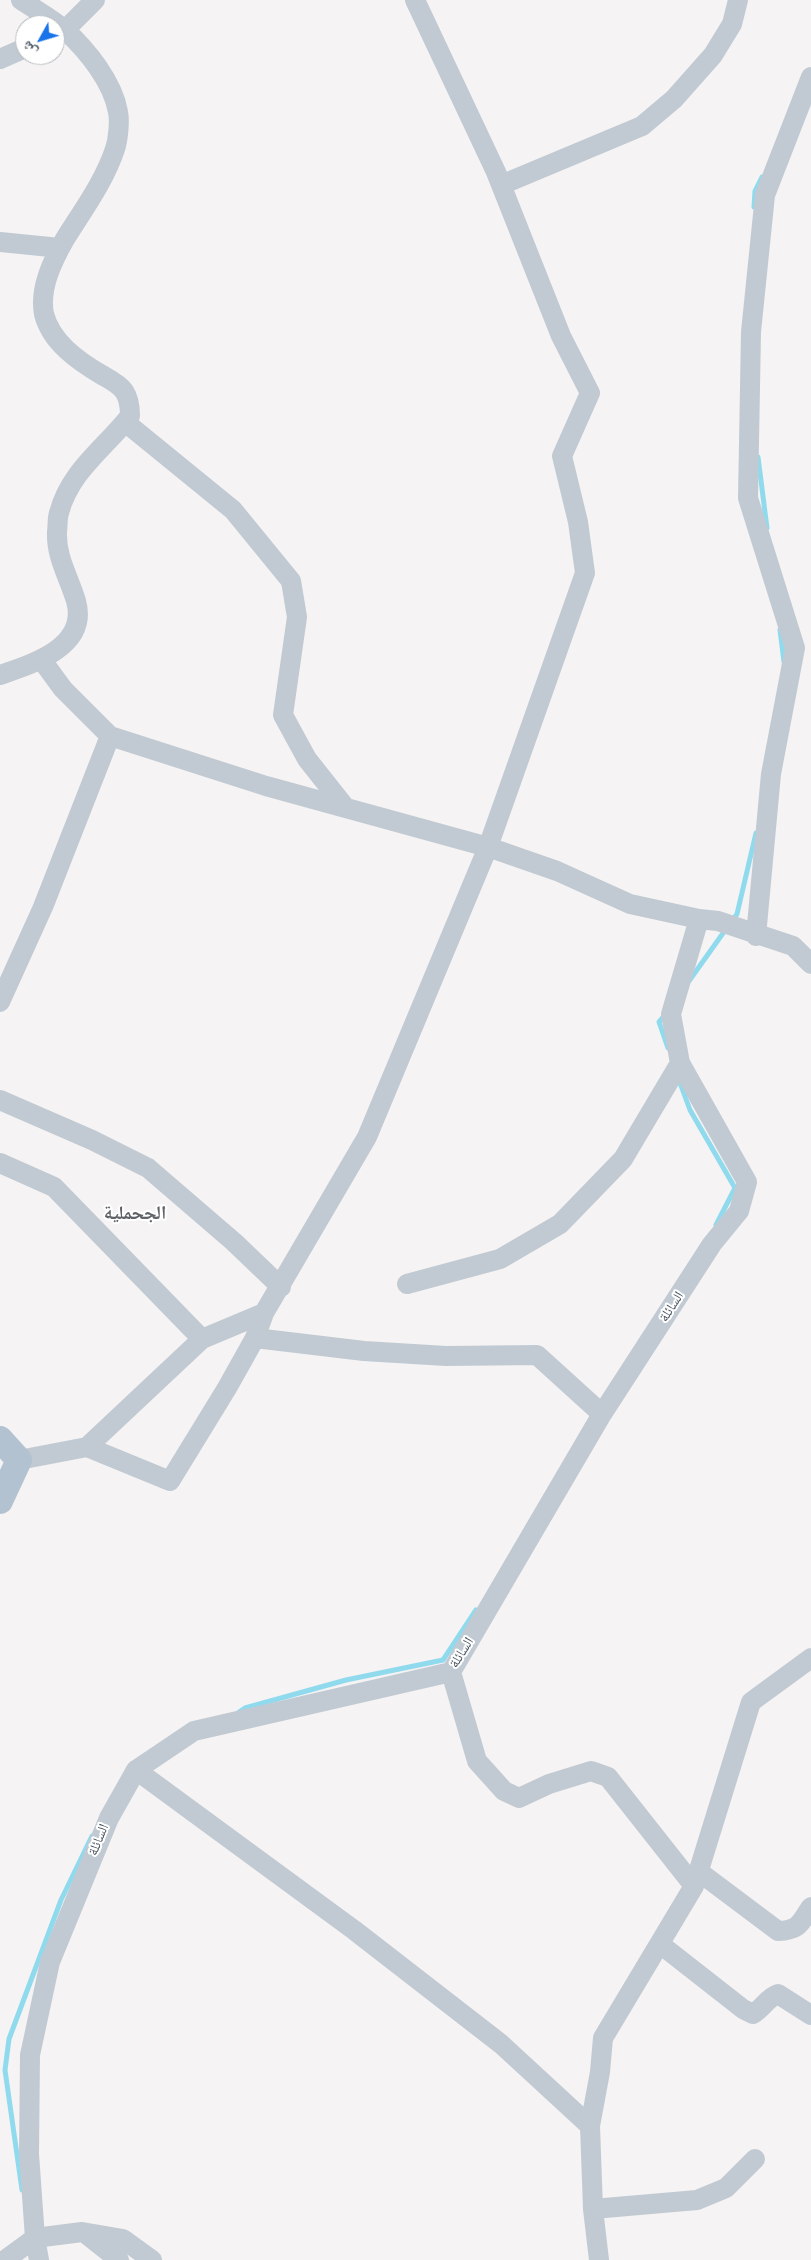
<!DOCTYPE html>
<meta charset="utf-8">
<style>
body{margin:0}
#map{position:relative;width:811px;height:2260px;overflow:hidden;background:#f5f3f3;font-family:Roboto,"Noto Naskh Arabic",sans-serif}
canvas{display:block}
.north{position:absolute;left:15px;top:15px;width:50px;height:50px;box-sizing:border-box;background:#fff;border:1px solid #b7bbc0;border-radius:50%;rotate:231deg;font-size:14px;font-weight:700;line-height:20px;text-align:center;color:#4a5661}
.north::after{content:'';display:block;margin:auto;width:18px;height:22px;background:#1a73e8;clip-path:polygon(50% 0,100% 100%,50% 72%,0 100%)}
</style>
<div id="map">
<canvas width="811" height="2260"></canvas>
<div class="north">ش</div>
</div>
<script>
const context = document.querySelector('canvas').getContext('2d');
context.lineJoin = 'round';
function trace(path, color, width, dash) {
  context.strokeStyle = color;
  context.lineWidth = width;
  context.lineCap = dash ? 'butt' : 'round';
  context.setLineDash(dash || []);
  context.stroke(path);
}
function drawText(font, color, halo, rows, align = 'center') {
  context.font = font + ' Roboto,"Noto Naskh Arabic",sans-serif';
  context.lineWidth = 4;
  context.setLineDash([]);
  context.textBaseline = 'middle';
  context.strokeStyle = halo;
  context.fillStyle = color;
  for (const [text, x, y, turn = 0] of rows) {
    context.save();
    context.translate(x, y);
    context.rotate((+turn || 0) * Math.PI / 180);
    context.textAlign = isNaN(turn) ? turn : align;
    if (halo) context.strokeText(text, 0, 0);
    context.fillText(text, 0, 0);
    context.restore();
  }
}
trace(new Path2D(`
 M754,207l1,-16 7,-14
 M758,457l9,71
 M780,630l4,32
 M732,921l5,-7 19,-81
 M689,981l37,-52
 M665,1015l-6,7 9,26
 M679,1080l11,30 45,78 -19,37
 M239,1712l6,-4 101,-28 97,-20 33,-50
 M22,2190l-17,-120 4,-31 52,-139 31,-64`), '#90daee', 5);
trace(new Path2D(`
 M55,34l10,-4 30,-30
 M0,59l25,-11
 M501,185l141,-59 32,-27 39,-44 19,-31 6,-24
 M0,242l60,6
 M125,422l108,88 58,71 6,36 -14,98 24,44 38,48
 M41,659l22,30 47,47 156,50 222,61 69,24 73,33 69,15 19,2 75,25 18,18
 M0,675c32,-11 89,-28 76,-74 -7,-24 -20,-43 -19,-69 1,-6 0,-13 2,-19 11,-42 45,-64 71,-97 0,-9 -1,-18 -6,-25 -5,-7 -15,-12 -22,-16 -24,-14 -51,-33 -58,-61 -5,-26 9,-54 21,-75 18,-29 39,-57 50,-90 3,-9 5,-28 3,-37 -5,-30 -31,-62 -53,-82 -13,-11 -29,-20 -44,-30
 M756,936l15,-162 24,-126 -47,-150 3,-166 14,-137 46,-118
 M0,1002l43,-95 67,-171
 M0,1100l92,40 56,28 86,74 47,45
 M0,1163l54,24 148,152
 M407,1284l93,-25 60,-35 63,-65 57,-96
 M264,1313l-9,25 109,13 82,5 91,-1 65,59
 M87,1447l83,34 57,-93 28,-50
 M19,1460l68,-13 115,-108 62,-26 103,-176 121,-290 97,-274 -7,-51 -16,-66 28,-63 -29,-57 -65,-164 -81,-172
 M451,1672l26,89 27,30 15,7 30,-14 42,-13 17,6 86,109
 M136,1770l218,160 147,114 89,82
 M698,1871l80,60c22,-1 22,-8 33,-24
 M660,1944l83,65 10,5c10,-6 15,-17 25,-20l33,21
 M593,2209l104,-9 29,-12 29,-29
 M86,2234l33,26
 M35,2238l47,-6 41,7 29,21
 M5,2260l30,-22
 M39,2260l-4,-22 -6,-84 1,-99 20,-93 59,-144 27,-48 58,-39 257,-59 151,-258 110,-170 27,-33 8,-29 -67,-119 -9,-49 28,-95
 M599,2260l-6,-51 -3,-83 10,-54 3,-34 91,-152 57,-184 60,-44`), '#c1cad2', 20);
trace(new Path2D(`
 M0,1439l19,21 -19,41`), '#b3c2d1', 26);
drawText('14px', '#4a5661', '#fff', [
 ["السائلة",672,1307,-57],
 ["السائلة",462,1653,-58],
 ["السائلة",99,1840,-68]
]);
drawText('bold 19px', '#5f6368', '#fff', [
 ["الجحملية",135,1214]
]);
</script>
